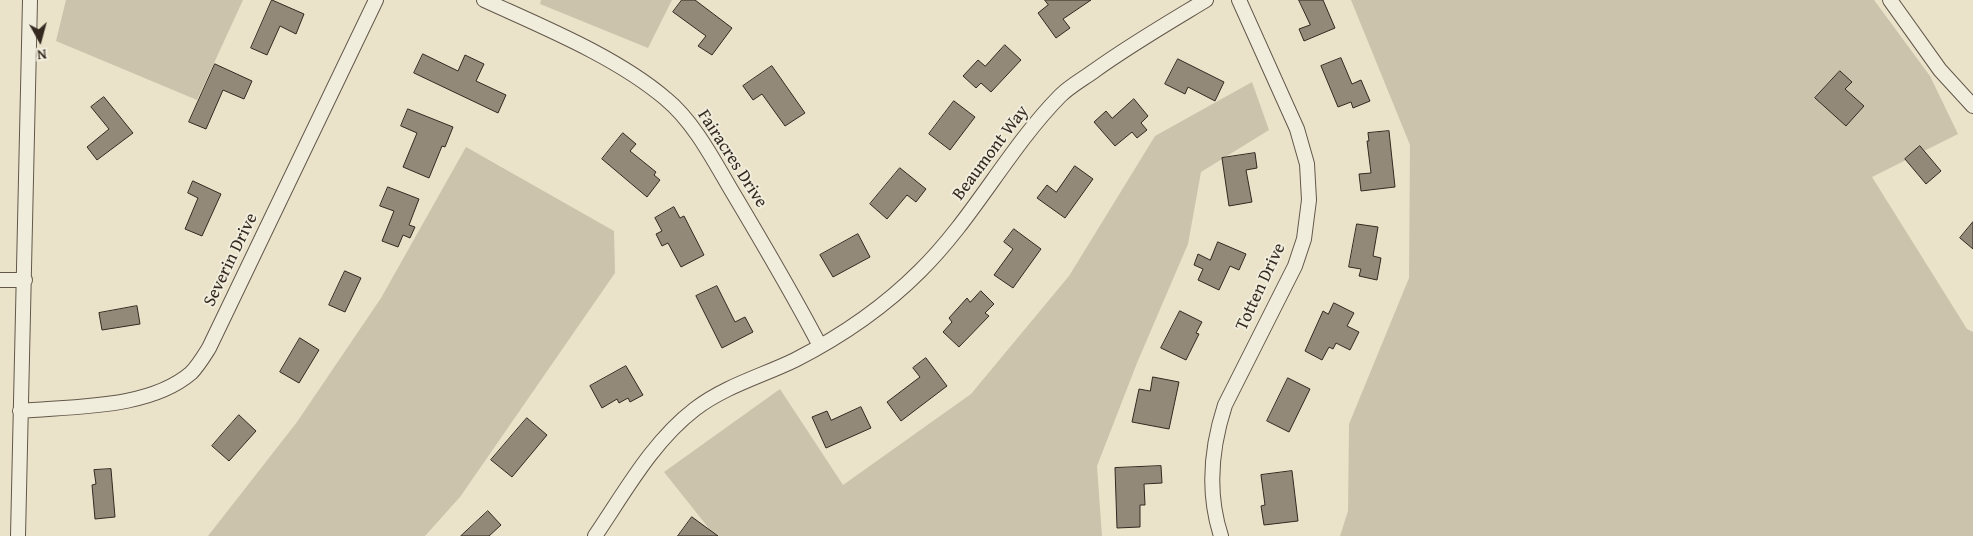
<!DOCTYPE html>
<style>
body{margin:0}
#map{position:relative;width:1973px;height:536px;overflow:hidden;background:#eae3c9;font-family:"Gentium Book Plus",serif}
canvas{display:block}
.north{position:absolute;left:15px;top:15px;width:50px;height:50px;-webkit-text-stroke:4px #f1eddc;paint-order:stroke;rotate:173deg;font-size:14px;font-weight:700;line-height:20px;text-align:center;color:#342820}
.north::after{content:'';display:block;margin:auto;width:18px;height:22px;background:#342820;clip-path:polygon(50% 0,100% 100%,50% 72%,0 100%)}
</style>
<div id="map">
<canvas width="1973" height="536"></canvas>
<div class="north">N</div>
</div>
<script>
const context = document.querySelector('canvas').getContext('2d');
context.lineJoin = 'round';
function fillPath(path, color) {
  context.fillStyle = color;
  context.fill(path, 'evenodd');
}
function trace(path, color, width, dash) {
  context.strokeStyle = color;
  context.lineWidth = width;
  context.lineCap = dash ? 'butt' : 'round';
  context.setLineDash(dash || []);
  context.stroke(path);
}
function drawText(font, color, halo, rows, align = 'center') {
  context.font = font + ' "Gentium Book Plus",serif';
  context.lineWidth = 4;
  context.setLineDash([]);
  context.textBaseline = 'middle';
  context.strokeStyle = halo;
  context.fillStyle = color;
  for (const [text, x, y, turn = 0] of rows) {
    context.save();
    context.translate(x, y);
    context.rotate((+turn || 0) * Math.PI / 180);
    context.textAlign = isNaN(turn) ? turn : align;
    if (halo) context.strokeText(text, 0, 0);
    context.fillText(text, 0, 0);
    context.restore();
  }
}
fillPath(new Path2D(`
 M66,0h177l-46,100 -141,-59z
 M541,0h131l-24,48 -108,-44z
 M1351,0h523l56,76 28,58 -86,43 95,152 6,3v204h-633l8,-25 1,-87 60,-146 1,-133z
 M1252,82l17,48 -68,42 -13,72 -51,119 -40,103 5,70h-387l-51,-64 116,-83 63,96 128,-91 98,-118 86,-140z
 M466,147l148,84 1,42 -155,224 -35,39h-217l89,-114 84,-124z`), '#cbc3ac');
const building = new Path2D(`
 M272,0l32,14 -8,20 -16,-8 -13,29 -16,-7z
 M682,0h13l37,28 -20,27 -14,-9 8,-10 -33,-24z
 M1045,0h46l-28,19 7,9 -14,10 -18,-25 10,-8z
 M1299,0h24l12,28 -31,13 -5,-12 11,-4z
 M1005,45l16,15 -30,32 -10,-9 -5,5 -13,-12 15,-16 7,6z
 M423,54l35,17 7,-16 19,9 -8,17 30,14 -8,18 -84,-40z
 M1341,58l11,26 9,-4 9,21 -17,7 -2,-6 -13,5 -17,-41z
 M1178,59l46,23 -9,19 -27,-14 -3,7 -20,-10z
 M215,64l37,17 -8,18 -21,-9 -17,39 -17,-7z
 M772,66l33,47 -20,13 -23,-32 -9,6 -10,-14z
 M1840,71l12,11 -7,7 19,17 -18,20 -31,-28z
 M104,97l29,36 -36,27 -10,-13 22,-18 -18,-22z
 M1134,99l14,17 -7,7 6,7 -10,8 -5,-6 -17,14 -21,-24 12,-11 6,7z
 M954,101l21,16 -25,33 -21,-16z
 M408,109l45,18 -8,20 -3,-1 -13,32 -26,-11 14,-34 -16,-7z
 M1389,131l6,56 -34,4 -2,-17 12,-1 -4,-32h2l-1,-8z
 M623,133l13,11 -6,7 26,21 -2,3 6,5 -13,17 -45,-38z
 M1920,146l21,25 -15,13 -21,-25z
 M1255,153l2,15 -11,2 6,32 -23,4 -7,-48z
 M1075,166l18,13 -28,39 -28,-20 10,-13 9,7z
 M900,168l26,21 -10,13 -9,-7 -20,24 -17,-15z
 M193,181l28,13 -19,42 -17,-7 13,-31 -10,-5z
 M388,187l31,12 -10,26 6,2 -5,11 -7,-3 -5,12 -16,-6 12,-30 -14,-5z
 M674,207l6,11 4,-2 20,39 -23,12 -13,-24 -6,3 -6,-12 6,-3 -7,-13z
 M1973,222v27l-13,-11z
 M1357,224l21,3 -5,29 8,2 -4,22 -18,-4 2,-7 -12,-2z
 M1014,229l27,20 -28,39 -19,-13 19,-26 -9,-7z
 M858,234l12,23 -37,20 -13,-22z
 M1218,242l28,12 -7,16 -9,-4 -11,24 -21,-10 5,-11 -9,-4 4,-11 12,6z
 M345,271l16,7 -16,34 -16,-7z
 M717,286l18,36 10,-5 8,15 -31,16 -26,-52z
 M981,291l13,13 -9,9 4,3 -30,31 -16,-15 9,-10 -3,-4 18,-20 3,4z
 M1334,303l20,10 -7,13 12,6 -9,18 -14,-7 -3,6 -4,-2 -7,13 -17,-9 18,-40 5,3z
 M137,306l3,18 -38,6 -3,-17z
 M1180,311l22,11 -6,11 3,1 -13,26 -25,-12z
 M300,338l19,12 -20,33 -19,-11z
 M926,358l21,28 -46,35 -14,-19 33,-25 -7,-9z
 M626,366l17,29 -13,7 -2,-4 -9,5 -2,-4 -15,9 -12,-22z
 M1153,377l26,5 -10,47 -37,-7 7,-33 11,2z
 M1288,378l22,11 -21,43 -22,-11z
 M861,407l10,21 -45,20 -14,-31 15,-6 4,9z
 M239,415l17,16 -27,30 -17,-15z
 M527,418l20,17 -35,42 -21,-17z
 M1161,466l1,17 -18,1 1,21h-5v22l-23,1 -2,-60z
 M111,469l4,48 -20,2 -3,-34 4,-1 -2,-14z
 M1292,471l6,50 -34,4 -3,-19 4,-1 -4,-30z
 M488,511l13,14 -12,11h-28z
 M692,517l26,19h-40z`);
fillPath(building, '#938978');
trace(building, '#342820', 1);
const minor = new Path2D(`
 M484,0c59,27 133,57 182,99 27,22 47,60 64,89 31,52 62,104 90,158
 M1890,0l50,70 33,36
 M0,280h25
 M20,411c54,-5 129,-2 171,-38 7,-7 13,-17 18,-25l167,-348
 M18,536l12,-536
 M595,536c30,-44 57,-94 100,-127 30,-23 67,-33 100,-49 45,-23 89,-53 125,-89 53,-52 88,-122 140,-175 10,-10 23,-17 34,-25 36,-26 74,-48 112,-71
 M1221,536c-14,-43 -10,-88 4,-131l70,-139 9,-27 5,-39 -2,-36 -10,-35 -58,-129`);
trace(minor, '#62574a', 16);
trace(minor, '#f1eddc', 14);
drawText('18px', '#342820', '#f1eddc', [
 ["Beaumont Way",991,153,-53],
 ["Fairacres Drive",732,159,57],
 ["Severin Drive",231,260,-64],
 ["Totten Drive",1261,287,-65]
]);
</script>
